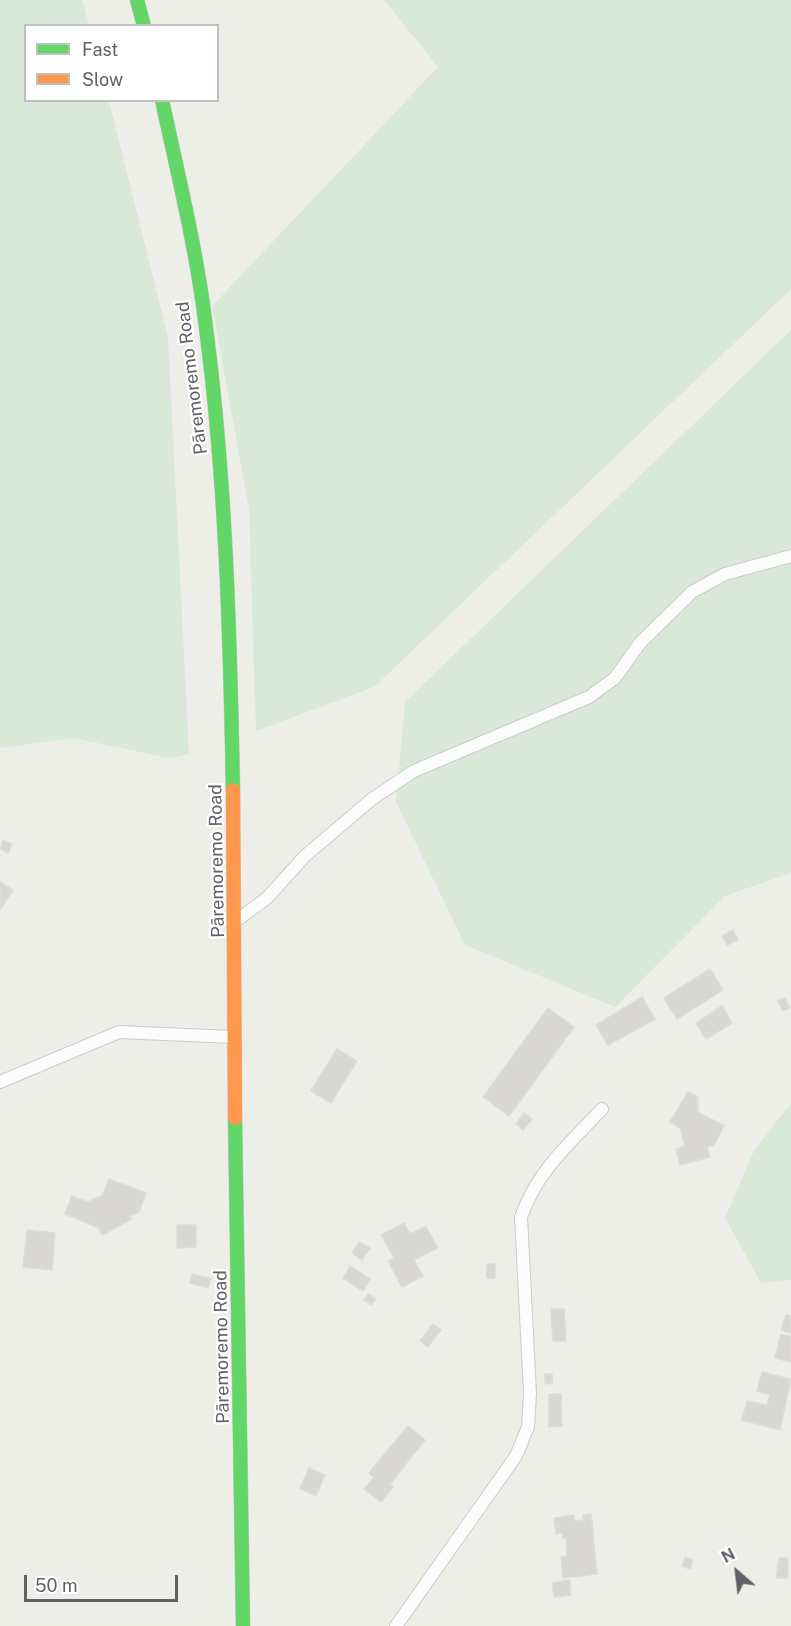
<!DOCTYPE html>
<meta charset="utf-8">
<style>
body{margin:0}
#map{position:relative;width:791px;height:1626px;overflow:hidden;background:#eeeee9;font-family:"Public Sans",sans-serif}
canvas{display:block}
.legend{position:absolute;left:24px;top:24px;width:195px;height:78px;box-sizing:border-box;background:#fff;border:2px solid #bfc0c2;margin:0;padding:8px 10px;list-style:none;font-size:18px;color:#5f6166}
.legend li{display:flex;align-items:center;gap:12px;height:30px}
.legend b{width:30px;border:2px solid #bfc0c2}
.north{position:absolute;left:707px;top:1542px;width:60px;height:60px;-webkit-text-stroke:4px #fff;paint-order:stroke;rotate:332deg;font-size:16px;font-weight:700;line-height:24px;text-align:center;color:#5f6166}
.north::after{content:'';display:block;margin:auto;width:21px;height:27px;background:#5f6166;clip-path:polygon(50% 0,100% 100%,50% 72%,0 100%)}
.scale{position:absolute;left:24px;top:1575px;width:154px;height:27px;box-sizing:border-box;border:3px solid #5f6166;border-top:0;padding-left:8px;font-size:18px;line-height:21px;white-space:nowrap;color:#5f6166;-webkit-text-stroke:4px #fff;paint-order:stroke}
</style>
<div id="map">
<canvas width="791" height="1626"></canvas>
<ul class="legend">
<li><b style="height:8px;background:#63d668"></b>Fast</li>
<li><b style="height:8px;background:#ff974d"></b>Slow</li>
</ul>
<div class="north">N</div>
<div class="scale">50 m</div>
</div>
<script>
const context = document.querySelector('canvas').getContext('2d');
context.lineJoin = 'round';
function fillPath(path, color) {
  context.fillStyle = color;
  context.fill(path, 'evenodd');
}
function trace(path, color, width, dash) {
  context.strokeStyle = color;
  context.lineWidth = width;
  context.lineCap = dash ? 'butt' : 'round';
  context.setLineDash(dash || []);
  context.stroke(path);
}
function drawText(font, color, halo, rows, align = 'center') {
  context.font = font + ' "Public Sans",sans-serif';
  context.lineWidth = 4.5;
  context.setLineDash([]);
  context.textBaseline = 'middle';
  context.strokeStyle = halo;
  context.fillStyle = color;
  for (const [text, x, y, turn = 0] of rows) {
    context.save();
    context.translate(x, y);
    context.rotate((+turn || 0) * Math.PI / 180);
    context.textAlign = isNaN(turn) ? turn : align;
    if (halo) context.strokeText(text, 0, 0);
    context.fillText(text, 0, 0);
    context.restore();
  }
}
fillPath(new Path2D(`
 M0,0h82l7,25 -63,1v74l83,1 59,236 21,417 -20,4 -96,-20 -73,10z
 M384,0h407v289l-417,398 -118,44 -7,-222 -37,-203 226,-239z
 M791,330v543l-66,23 -110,111 -150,-62 -69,-143 9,-100z
 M791,1103v177l-30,3 -36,-65 29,-67z`), '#d8e9d8');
const building = new Path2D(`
 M3,840l9,4 -4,9 -8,-4z
 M0,882l13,8 -13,20z
 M733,930l5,10 -11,5 -5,-9z
 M710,969l13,21 -46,29 -13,-21z
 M642,997l13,22 -47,26 -12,-20z
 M785,998l5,10 -7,3 -5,-10z
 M722,1006l10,17 -26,16 -10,-16z
 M548,1008l26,19 -65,89 -26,-19z
 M337,1049l20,12 -26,42 -20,-12z
 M688,1092l10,5v15l26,14 -10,19 -7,2 3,10 -30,8 -4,-16 9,-3 -5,-18 -10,-6z
 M524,1113l8,6 -9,11 -7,-6z
 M109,1179l37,14 -7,19 -9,4 2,3 -30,16 -3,-7 -34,-14 7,-18 16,6 15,-7z
 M404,1223l6,11 16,-8 12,22 -24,12 9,16 -21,11 -14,-26 6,-3 -13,-23z
 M177,1225h19v22l-19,1z
 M27,1230l28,3 -3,37 -29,-3z
 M359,1242l11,6 -8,12 -10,-7z
 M487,1264h8v14h-8z
 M350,1266l20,13 -7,12 -20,-13z
 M192,1274l19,5 -3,9 -18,-5z
 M368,1294l8,5 -5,6 -7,-5z
 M551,1309h13l2,32h-13z
 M786,1315l5,1v17l-10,-3z
 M433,1324l8,6 -13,17 -8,-6z
 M781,1334l10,3v25l-16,-4z
 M762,1372l29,7 -11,51 -38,-10 5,-19 20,4 3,-10 -13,-4z
 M545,1374h7v9l-7,1z
 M549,1394h12l1,32 -13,1z
 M408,1426l17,14 -35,44 3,3 -12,15 -17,-13 10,-12 -5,-4z
 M309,1468l16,7 -9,21 -16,-8z
 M591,1514l6,60 -34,4 -2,-21 6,-1 -1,-18h-3l-1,-5 -6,1 -2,-16 20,-3 1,6 9,-1 -1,-5z
 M685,1557l8,3 -3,9 -8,-3z
 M779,1558h9v20h-12z
 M570,1580l1,15 -17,2 -2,-14z`);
fillPath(building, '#d8d7d4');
trace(building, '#ddddd8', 1.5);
const lane = new Path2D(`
 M240,918l27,-20 38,-42 67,-57 42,-28 175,-74 26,-19 25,-35 52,-51 33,-18 66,-18
 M0,1082l119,-50 114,5
 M396,1626l120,-170 12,-29 2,-34 -9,-176c16,-46 48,-73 81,-108`);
const fast = new Path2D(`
 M137,0l7,26
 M162,100c16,75 35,151 44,228 20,153 24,307 27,462
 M235,1118l8,508`);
const slow = new Path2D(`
 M233,790l2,328`);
trace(lane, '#cacaca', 14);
trace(fast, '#cbcbcb', 15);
trace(slow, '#cbcbcb', 15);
trace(lane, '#fcfcfc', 12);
trace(fast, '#63d668', 14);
trace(slow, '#ff974d', 14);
drawText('18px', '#5f6166', '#fff', [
 ["Pāremoremo Road",192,378,-97],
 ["Pāremoremo Road",217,861,-91],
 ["Pāremoremo Road",222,1347,-91]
]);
</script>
